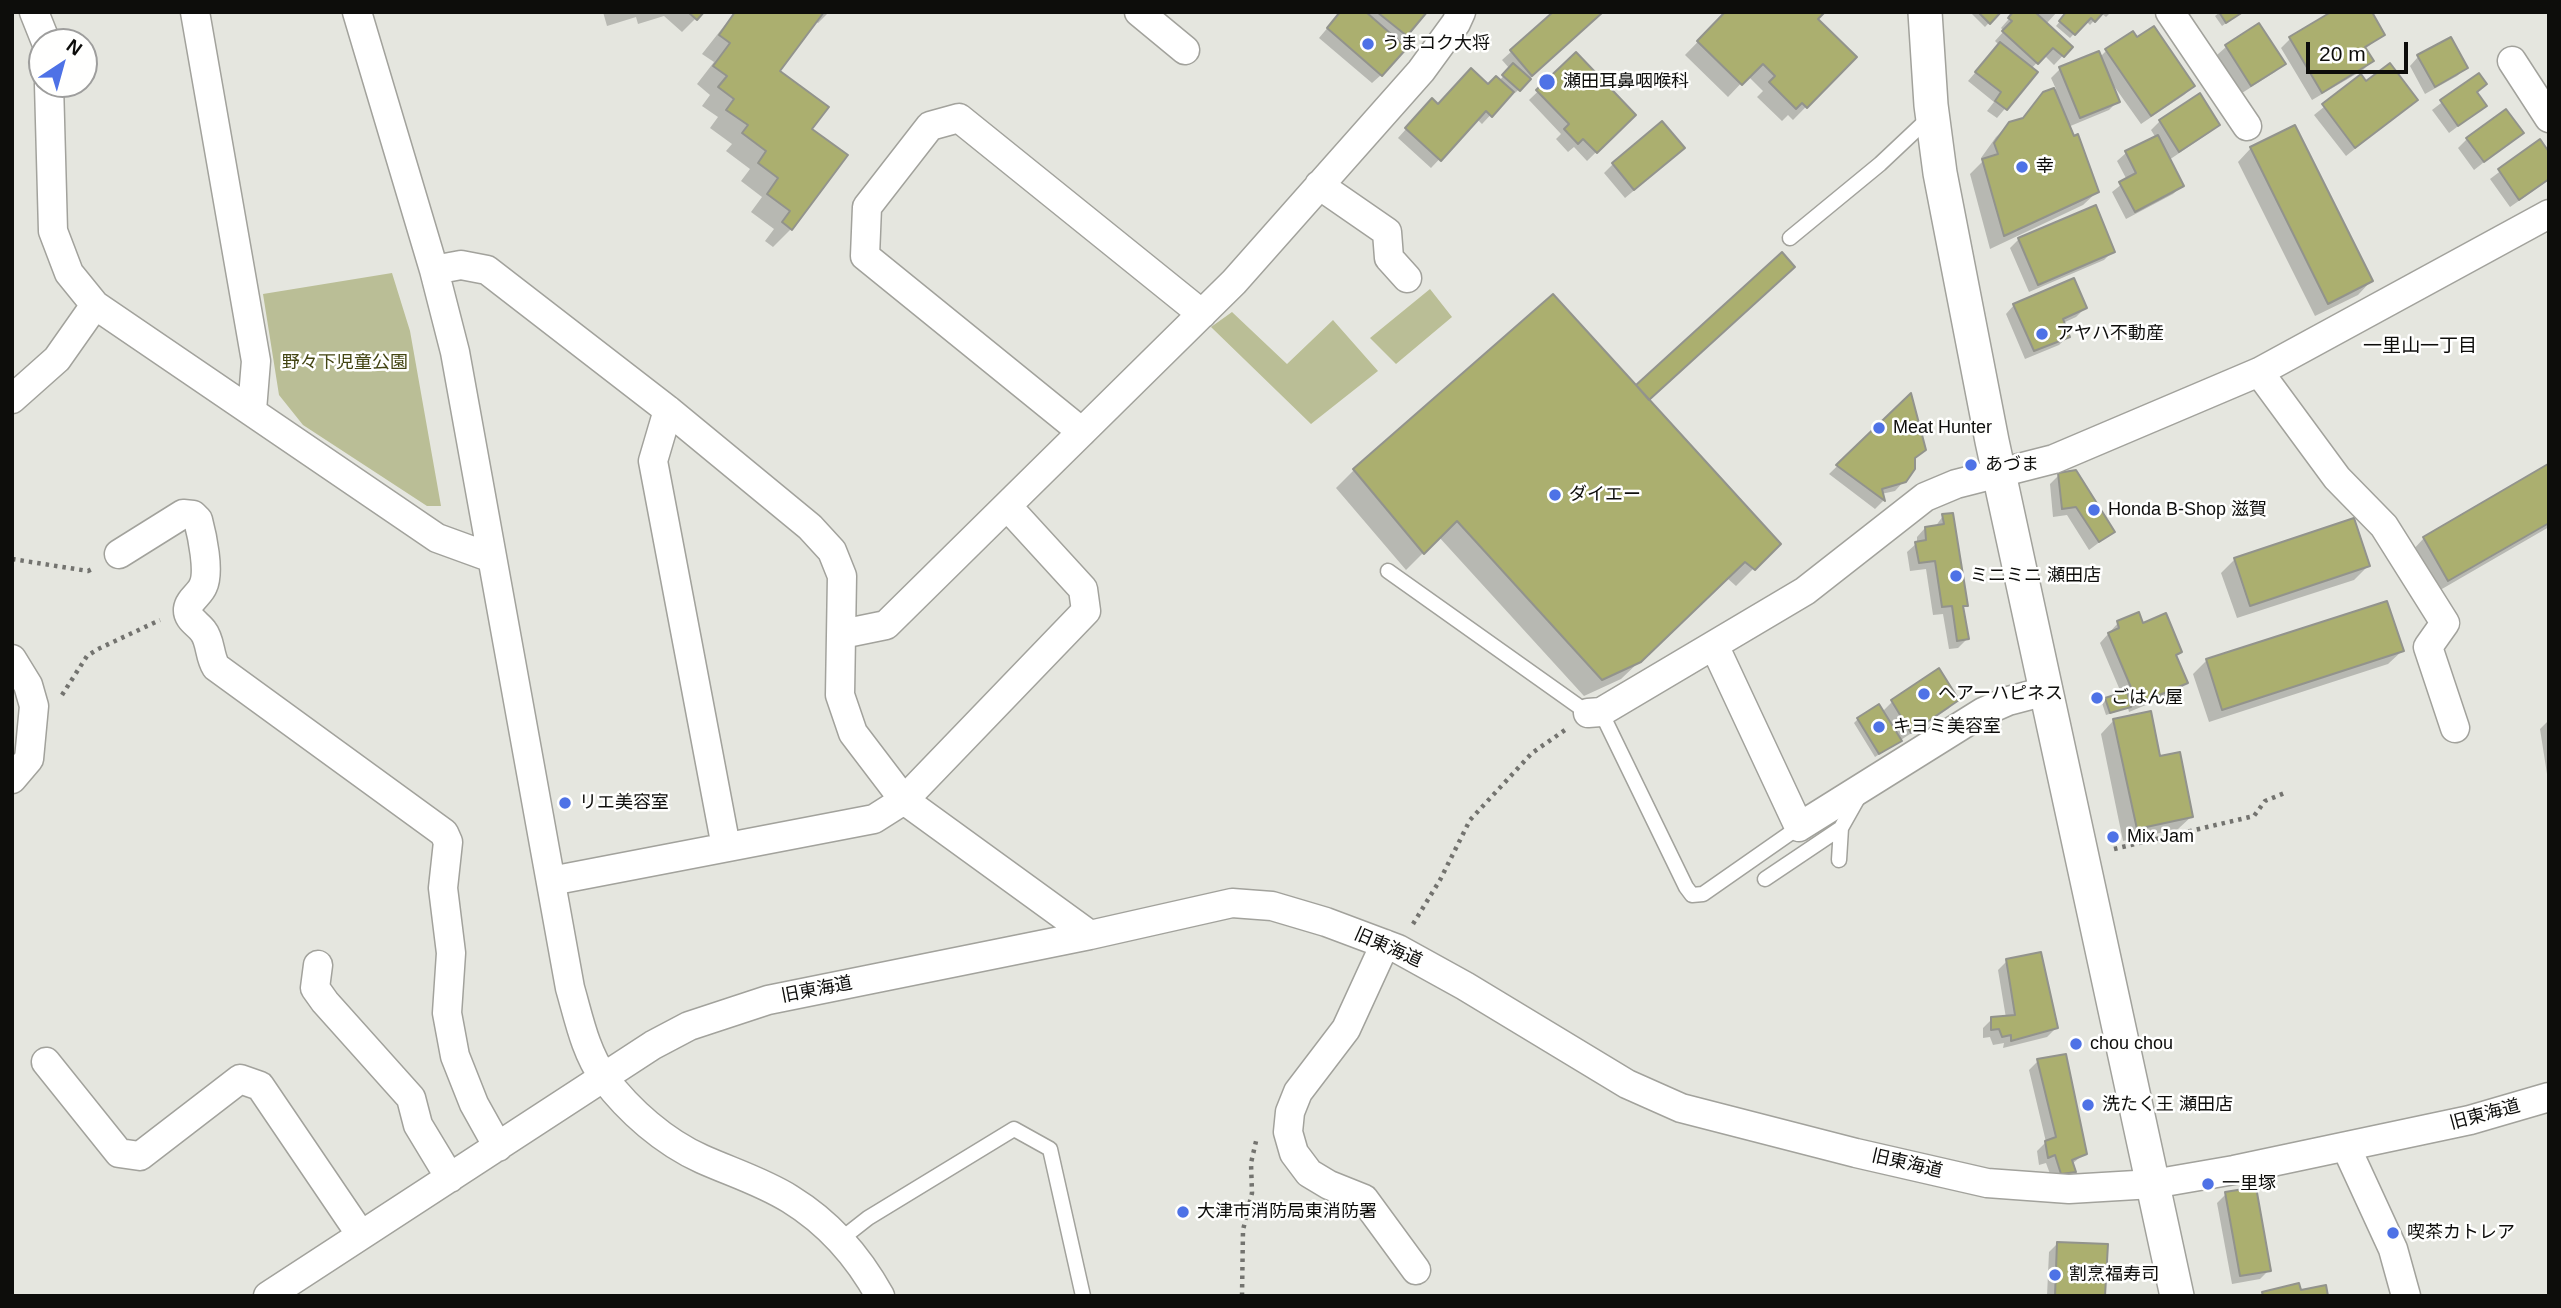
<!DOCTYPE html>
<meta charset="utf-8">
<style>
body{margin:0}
#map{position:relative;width:2561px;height:1308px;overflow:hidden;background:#e5e6df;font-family:Arial,sans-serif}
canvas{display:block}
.frame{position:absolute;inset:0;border:14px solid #0d0d0b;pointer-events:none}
.north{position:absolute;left:28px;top:28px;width:70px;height:70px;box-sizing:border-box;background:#fffffe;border:2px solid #9e9e9d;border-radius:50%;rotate:36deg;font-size:19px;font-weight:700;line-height:28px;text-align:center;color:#0d0d0b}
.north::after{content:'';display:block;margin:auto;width:24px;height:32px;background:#4e72e6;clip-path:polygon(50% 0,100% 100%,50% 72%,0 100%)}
.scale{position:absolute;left:2306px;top:42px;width:102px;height:32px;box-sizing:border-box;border:4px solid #0d0d0b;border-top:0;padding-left:9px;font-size:21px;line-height:24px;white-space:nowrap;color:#0d0d0b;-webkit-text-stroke:5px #fffffe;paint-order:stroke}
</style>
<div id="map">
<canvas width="2561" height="1308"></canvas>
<div class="frame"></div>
<div class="north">N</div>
<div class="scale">20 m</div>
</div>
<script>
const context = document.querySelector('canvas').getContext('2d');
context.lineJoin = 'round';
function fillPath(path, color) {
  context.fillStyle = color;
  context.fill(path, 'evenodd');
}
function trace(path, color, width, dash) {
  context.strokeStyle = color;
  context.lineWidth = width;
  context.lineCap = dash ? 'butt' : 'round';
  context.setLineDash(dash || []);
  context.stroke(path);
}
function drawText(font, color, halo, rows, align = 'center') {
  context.font = font + ' Arial,"Noto Sans JP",sans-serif';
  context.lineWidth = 5;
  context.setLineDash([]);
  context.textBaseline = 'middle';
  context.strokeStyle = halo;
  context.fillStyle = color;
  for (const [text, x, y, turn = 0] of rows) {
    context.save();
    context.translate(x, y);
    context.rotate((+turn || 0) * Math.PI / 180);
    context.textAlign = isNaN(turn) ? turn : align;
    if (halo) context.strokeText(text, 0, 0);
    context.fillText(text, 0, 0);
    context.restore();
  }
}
fillPath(new Path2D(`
 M392,273l18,58 31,175h-14l-124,-81 -24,-30 -16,-101z
 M1430,289l22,28 -56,47 -26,-26z
 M1232,312l55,52 46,-44 45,51 -67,53 -100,-97z`), '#babe96');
fillPath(new Path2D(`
 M603,12h99l-20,20 -18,-16 -26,8 -2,-7 -29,9z
 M735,12h94l-11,11 -3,-2 -38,50 33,58 -19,100 -18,18 -8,-6 9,-12 -23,-17 11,-15 -21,-16 9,-12 -24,-18 6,-7 -22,-16 8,-11 -16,-11 8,-11 -13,-11 17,-22 -12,-8z
 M1341,12h83l-26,31 -17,32 -9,8 -53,-45z
 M1555,12l37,8 -77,73 -2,-2 -31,33 -5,-5 -46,49 -33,-30 26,-29 14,-3 61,-25 11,-12 -8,-9z
 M1727,12l89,7 39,38 -62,63 -5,-5 -6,6 -25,-24 6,-6 -15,-15 -20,21 -43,-42z
 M1970,12h29l-14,15z
 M2015,12h42l-11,12 25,23 -17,18 -10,-10 -13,14 4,4 -38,45 -10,-7 7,-9 -26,-21 31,-36 -4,-4 9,-10 -3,-3z
 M2068,12h43l-5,5 -5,-4 -11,12 -4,-4 -16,17 -14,-12z
 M2242,12l-20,14 -7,-10 4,-3z
 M2335,12l48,23 -18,14 7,12 -9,9 -51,30 -31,-52 9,-9z
 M2259,25l24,38 -8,9 -33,21 -25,-38 9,-8z
 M2106,51l87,35 -9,9 -43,29 -32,-45 9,22 -9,9 -41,17 29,65 -14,13 -93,44 -20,-75 13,-13 -2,-3 15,-21 14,-14 10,-2 24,-28 12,-4 -5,-11 9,-9 40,-12z
 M1576,55l58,60 -47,46 -13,-14 -6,5 -12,-13 5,-5 -32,-34z
 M2418,57l48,11 -9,8 -32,18 -15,-28z
 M2478,75l7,9 -9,9 9,13 -36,27 -17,-23z
 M2361,77l5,6 50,17 -70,56 -32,-41z
 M2199,95l19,29 -9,9 -40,27 13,26 -9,8 -47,25 -14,-27 15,-12 -10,-19 9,-8 30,-15 -5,-8 9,-9z
 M2521,133l-47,37 -16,-22 9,-9z
 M2539,142l10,13v25l-39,27 -20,-28z
 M2251,148l120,133 -13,14 -43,21 -77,-154z
 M1674,157l-49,41 -21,-25 9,-9z
 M2019,239l94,12 -9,9 -75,32 -19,-44z
 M2014,305l71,3 -9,9 -13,6 5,13 -9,9 -34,14 -19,-45z
 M1636,387l142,157 -42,42 -9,-8 -106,101 -37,17 -145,-159 -33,33 -70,-82 18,-18z
 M1910,396l3,64 -9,21 -9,10 -14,3 2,7 -8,8 -46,-35z
 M2547,467l2,60 -114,66 -24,-41 13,-14z
 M2059,475l54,57 -24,18 -22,-35 -14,2 -3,-33z
 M1943,516l23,89 -4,4 5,30 -9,9 -9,1 -6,-35 -10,1 -7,-46 -16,2 -3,-19 10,-9v-6l8,-9 10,-1z
 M2235,559l133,7 -14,14 -117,38 -16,-45z
 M2118,623l25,2 37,27 -5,5 11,26 -9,9 -48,20 -1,-4 -22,7 -4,-12 4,-4 16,-4 -22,-52z
 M2402,651l-14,13 -179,58 -16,-48 14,-14z
 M1957,700l-9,9 -73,48 -21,-34 4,-4 24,-7 10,-10z
 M2114,720l78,96 -14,13 -55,12 -22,-107z
 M2549,720v67l-9,-58z
 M2007,961l49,67 -9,9 -44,11 1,-5 -11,2 -3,-8 -7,1v-10l9,-9 14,-1 -8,-48z
 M2038,1061l47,92 -13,11 2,7 -9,9 -12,2 -7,-19 -7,2 -2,-14 9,-9 -17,-72z
 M2226,1194l43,76 -9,9 -28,5 -15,-81z
 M2058,1243l45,53h-56l2,-44z`), '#0003');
const building = new Path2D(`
 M688,12h16l-7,8z
 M735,12h89l-44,59 49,36 -17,22 36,26 -56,75 -10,-8 8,-11 -23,-17 11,-16 -20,-15 8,-12 -24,-18 6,-8 -22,-15 8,-11 -16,-12 9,-11 -14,-10 17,-23 -11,-8z
 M1340,12h26l41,36 -25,28 -55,-48z
 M1377,12h50l-20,24z
 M1553,12h50l-71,64 -22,-26z
 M1725,12h100l-7,7 39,38 -50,51 -5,-5 -6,6 -27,-27 6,-6 -12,-12 -21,21 -45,-44z
 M1978,12h23l-11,12z
 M2013,12h22l38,35 -9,10 -11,-9 -15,16 -36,-33 10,-10 -4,-3z
 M2066,12h38l-9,10 -4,-4 -16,17 -16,-14z
 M2219,12h24l-17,11z
 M2331,12h41l13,23 -20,12 9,14 -52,32 -33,-56z
 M2259,23l27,41 -35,22 -26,-41z
 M2154,26l41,60 -44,30 -46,-67 28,-18 4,6z
 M2451,37l17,31 -33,19 -18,-32z
 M2000,42l38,30 -31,38 -12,-9 6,-9 -26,-20z
 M2099,51l21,51 -40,16 -21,-51z
 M1576,52l60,63 -39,38 -14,-14 -5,5 -14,-15 5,-5 -33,-34z
 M1513,63l18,16 -11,12 -18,-16z
 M2390,63l28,37 -63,48 -33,-44 39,-30 5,7z
 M1471,68l17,16 8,-8 18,16 -22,25 -6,-6 -45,50 -36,-33 27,-30 6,6z
 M2479,73l8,11 -10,8 10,14 -29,20 -18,-26z
 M2054,88l20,48 4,-2 21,58 -95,44 -22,-77 16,-5 -4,-11 15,-21 14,-4 20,-26z
 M2200,93l20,32 -41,27 -20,-32z
 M2506,109l18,24 -40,29 -18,-24z
 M1662,121l23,27 -51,42 -22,-27z
 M2295,125l78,156 -45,23 -78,-157z
 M2158,135l26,51 -49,26 -16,-30 17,-9 -11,-22z
 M2540,139l9,13v27l-30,21 -21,-31z
 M2096,205l19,47 -77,33 -20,-47z
 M1782,252l13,15 -146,133 -13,-15z
 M2074,278l13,30 -24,11 7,18 -36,14 -21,-47z
 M1553,294l228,250 -26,26 -10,-8 -104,100 -39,18 -145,-159 -33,33 -71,-85z
 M1911,393l15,57 -11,8v11l-9,13 -24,7 3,12 -49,-36z
 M2548,464l1,59 -101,58 -25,-44z
 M2076,470l39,62 -16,10 -23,-35 -14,2 -4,-36z
 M1953,513l15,93h-5l6,33 -12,2 -5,-35 -10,1 -7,-46 -16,2 -4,-21 11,-2 -1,-13 19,-3 -2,-10z
 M2354,518l16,48 -120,40 -16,-48z
 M2387,601l17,50 -182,59 -16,-51z
 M2139,612l4,11 23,-10 16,39 -6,3 12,28 -50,21 -30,-71 11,-5 -2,-7z
 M1939,668l20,32 -48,33 -20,-33z
 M2127,691l4,16 -21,6 -5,-15z
 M1879,704l23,37 -23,13 -22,-36z
 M2151,711l9,45 20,-4 13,65 -56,12 -24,-110z
 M2041,952l17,76 -47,13v-6l-9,2 -3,-8 -8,1v-13l24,-2 -9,-56z
 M2066,1054l21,100 -15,6 4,12 -15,2 -6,-19 -7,3 -3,-17 11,-4 -19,-78z
 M2256,1187l15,84 -31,5 -15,-84z
 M2057,1242l51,2 -3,52h-50z
 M2299,1283l2,7 25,-5 2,11h-65l-1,-4z`);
fillPath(building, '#abaf6f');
trace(building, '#92938c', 2);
const service = new Path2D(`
 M1790,238l90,-74 51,-48
 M1388,571l200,142
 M1601,712l85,175 6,8 11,-1 96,-67
 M1839,860l2,-32
 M1765,879l76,-51 18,-32
 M840,1240l28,-22 146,-89 36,20 33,147`);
const minor = new Path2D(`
 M34,12l12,30
 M195,12l61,349 -4,49
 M357,12l77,258 21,82 115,636c9,31 15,63 34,90 25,33 60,64 98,81 29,13 61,23 88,40 39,24 68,57 90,97
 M1139,12l46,38
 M2170,12l77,114
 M2512,61l37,57
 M49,84l4,147 16,42 26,32 342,233 55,20
 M1319,185l68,47 2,26 18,20
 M434,270l27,-5 26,5 181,140 142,117 22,24 10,25 -2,119 13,38 51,67 186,135
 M2259,372l78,106 47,48 61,97 -17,24 27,81
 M12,399l45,-40 38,-54
 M668,410l-15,51 73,386
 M1082,432l-217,-176 2,-49 63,-81 29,-8 243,196
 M119,554l64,-40 10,1 5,5c4,15 12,52 5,66 -3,8 -14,14 -15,23 -1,10 10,15 15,22 8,10 6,25 13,36l228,166 4,9 -5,46 8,65 -4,60 8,43 19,48 24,43
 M842,634l44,-9 348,-343 187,-211 35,-48 5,-11
 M1714,645l85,182 184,-115 25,-11 38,-10
 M12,659l16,26 6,21 -5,53 -17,20
 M1588,713l13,-1 204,-121 120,-94 31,-13 98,-25 205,-87 290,-158
 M551,881l323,-62 30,-19 182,-189 -3,-22 -76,-83
 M1385,944l-39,85 -48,63 -8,20 -2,20 6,21 15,20 20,12 35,14 52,71
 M318,965l-3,23 10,14 86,96 7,27 32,53
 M46,1062l73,91 21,3 100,-77 20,7 101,149
 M2346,1147l47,102 13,47
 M268,1296l385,-251 36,-19 79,-26 322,-65 142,-32 40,3 54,16 72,27 67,37 162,98 54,24 175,45 131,30 82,6 84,-5 81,-14 236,-50 79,-23`);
const tertiary = new Path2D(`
 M1925,12l6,93 9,68 52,268 185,855`);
trace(service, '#a2a29c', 17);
trace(minor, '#a2a29c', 31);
trace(tertiary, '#a2a29c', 36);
trace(new Path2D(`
 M12,559l76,12 6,-3
 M62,695l25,-39 11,-7 62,-29
 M2114,849l140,-33 11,-15 22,-9
 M1413,924l27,-44 30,-60 62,-67 33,-23
 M1242,1296l1,-66 9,-37 -1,-30 6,-26`), '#73736f', 4.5, [3.5, 5]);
trace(service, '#fff', 14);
trace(minor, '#fff', 28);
trace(tertiary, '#fff', 33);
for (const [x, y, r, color] of [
 [1368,44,7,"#4e72e6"],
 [1547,82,9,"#4e72e6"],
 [2022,167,7,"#4e72e6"],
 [2042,334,7,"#4e72e6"],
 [1879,428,7,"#4e72e6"],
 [1971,465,7,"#4e72e6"],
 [1555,495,7,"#4e72e6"],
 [2094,510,7,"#4e72e6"],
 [1956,576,7,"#4e72e6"],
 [1924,694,7,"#4e72e6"],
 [2097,698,7,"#4e72e6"],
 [1879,727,7,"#4e72e6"],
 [565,803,7,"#4e72e6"],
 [2113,837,7,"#4e72e6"],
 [2076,1044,7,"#4e72e6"],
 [2088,1105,7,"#4e72e6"],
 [2208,1184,7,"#4e72e6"],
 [1183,1212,7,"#4e72e6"],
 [2393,1233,7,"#4e72e6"],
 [2055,1275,7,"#4e72e6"]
]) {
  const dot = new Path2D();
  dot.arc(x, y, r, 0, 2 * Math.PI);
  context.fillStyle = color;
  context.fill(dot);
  trace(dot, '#fffffe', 2.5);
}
drawText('18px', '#0d0d0b', '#fffffe', [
 ["うまコク大将",1382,44],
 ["瀬田耳鼻咽喉科",1563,82],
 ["幸",2036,167],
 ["アヤハ不動産",2056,334],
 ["Meat Hunter",1893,428],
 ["あづま",1985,465],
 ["ダイエー",1569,495],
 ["Honda B-Shop 滋賀",2108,510],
 ["ミニミニ 瀬田店",1970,576],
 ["ヘアーハピネス",1938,694],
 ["ごはん屋",2111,698],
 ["キヨミ美容室",1893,727],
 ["リエ美容室",579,803],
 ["Mix Jam",2127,837],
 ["chou chou",2090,1044],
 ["洗たく王 瀬田店",2102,1105],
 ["一里塚",2222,1184],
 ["大津市消防局東消防署",1197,1212],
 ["喫茶カトレア",2407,1233],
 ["割烹福寿司",2069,1275]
], 'left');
drawText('18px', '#434513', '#fffffe', [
 ["野々下児童公園",345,363]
]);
drawText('18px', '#0d0d0b', '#fffffe', [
 ["旧東海道",1388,948,24],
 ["旧東海道",817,990,-11],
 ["旧東海道",2485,1115,-15],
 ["旧東海道",1907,1164,13]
]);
drawText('19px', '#0d0d0b', '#fffffe', [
 ["一里山一丁目",2420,347]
]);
</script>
